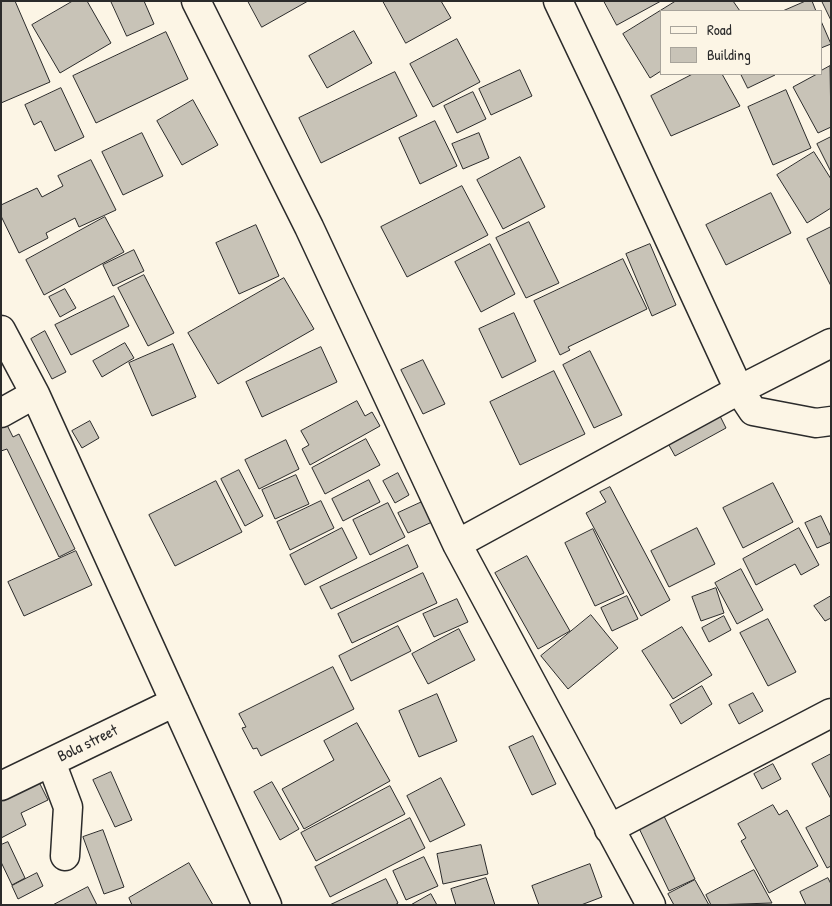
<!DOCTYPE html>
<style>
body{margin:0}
#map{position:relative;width:832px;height:906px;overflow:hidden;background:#fcf5e5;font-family:"Patrick Hand",sans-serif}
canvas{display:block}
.frame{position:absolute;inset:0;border:2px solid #2b2b2b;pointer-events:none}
.legend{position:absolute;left:660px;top:10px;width:162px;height:65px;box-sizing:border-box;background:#fcf5e5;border:1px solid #a8a49b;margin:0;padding:6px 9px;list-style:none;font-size:15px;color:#2b2b2b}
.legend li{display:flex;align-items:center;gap:10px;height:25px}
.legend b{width:25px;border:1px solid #a8a49b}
</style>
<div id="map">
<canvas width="832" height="906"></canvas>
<div class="frame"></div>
<ul class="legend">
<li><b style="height:6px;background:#fcf5e5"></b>Road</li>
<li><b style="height:14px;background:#c8c3b7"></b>Building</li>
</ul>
</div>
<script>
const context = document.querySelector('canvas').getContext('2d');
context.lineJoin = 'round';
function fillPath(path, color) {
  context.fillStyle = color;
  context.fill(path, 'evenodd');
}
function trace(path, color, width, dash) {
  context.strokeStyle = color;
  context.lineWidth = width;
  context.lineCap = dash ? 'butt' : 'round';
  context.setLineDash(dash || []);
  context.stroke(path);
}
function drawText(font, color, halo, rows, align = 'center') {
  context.font = font + ' "Patrick Hand",sans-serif';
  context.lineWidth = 4;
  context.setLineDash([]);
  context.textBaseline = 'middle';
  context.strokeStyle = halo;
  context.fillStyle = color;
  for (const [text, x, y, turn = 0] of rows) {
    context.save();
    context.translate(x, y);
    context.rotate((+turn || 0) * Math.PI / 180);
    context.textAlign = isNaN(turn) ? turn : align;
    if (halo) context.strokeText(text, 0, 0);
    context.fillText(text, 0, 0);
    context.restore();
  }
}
const building = new Path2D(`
 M1,1h14l35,81 -49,21z
 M73,1h14l24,42 -51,30 -28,-48z
 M111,1h33l10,23 -27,12z
 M248,1h60l-46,26z
 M383,1h58l10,17 -45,25z
 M604,1h57l-44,24z
 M676,1h57l7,10h-79v60l-11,7 -27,-44z
 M806,1h6l4,10h-33z
 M822,1h9v19z
 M821,21l10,23 -10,4z
 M354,31l18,32 -45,25 -18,-32z
 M166,32l22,47 -92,44 -23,-47z
 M457,39l23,43 -47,25 -23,-43z
 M830,66l1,61 -13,6 -25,-46 24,-13h4v-3z
 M520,70l12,26 -41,19 -12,-26z
 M395,72l22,44 -96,47 -22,-45z
 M693,74h29l18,32 -69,30 -20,-40z
 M741,74h34v1l-27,13z
 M61,88l23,49 -29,14 -14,-30 -7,4 -9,-20z
 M786,90l25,58 -38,17 -25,-58z
 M473,92l13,27 -29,14 -13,-27z
 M193,100l25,45 -36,20 -25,-44z
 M435,121l22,45 -37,18 -21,-46z
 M142,133l21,43 -40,19 -21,-43z
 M479,133l10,25 -26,11 -11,-25z
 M831,137v35l-14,-28z
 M814,152l17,27v29l-24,15 -30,-48z
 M520,157l25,50 -42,22 -26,-49z
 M91,160l25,50 -37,17 -4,-9 -29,15 2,5 -29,15 -18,-37v-11l36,-17 5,9 21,-11 -5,-10z
 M462,186l26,49 -81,42 -26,-50z
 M771,193l20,40 -65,32 -20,-40z
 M105,217l19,35 -80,43 -18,-35z
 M529,222l30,61 -33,15 -30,-60z
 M256,225l23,51 -40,18 -23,-51z
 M831,227v59l-24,-47z
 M490,244l25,50 -34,18 -26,-50z
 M650,244l26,61 -24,11 -26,-62z
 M134,250l10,21 -31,15 -10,-21z
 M623,259l24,50 -79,38 2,3 -10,5 -26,-54z
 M144,275l30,58 -26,13 -30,-58z
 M284,278l30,51 -96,55 -30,-51z
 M65,289l11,19 -16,9 -11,-20z
 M114,296l15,30 -58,29 -16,-30z
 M514,313l22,48 -34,17 -23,-49z
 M45,331l21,41 -14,7 -21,-40z
 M125,343l9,15 -32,19 -9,-16z
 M173,344l23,53 -44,19 -23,-53z
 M321,347l16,35 -75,35 -16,-35z
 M590,351l32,64 -28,13 -31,-63z
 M423,360l22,44 -22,10 -22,-44z
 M554,371l31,63 -65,31 -30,-63z
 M357,401l8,15 7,-4 8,14 -70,39 -8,-16 7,-4 -8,-14z
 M717,410l9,18 -51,28 -10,-18z
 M90,421l9,17 -17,10 -10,-17z
 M7,425l6,12 6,-3 56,115 -16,8 -52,-108 -6,2v-23z
 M366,439l14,26 -55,29 -13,-26z
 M286,440l13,29 -40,20 -14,-29z
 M239,470l24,46 -18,10 -24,-47z
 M398,473l11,22 -14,8 -12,-22z
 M296,475l13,29 -34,15 -13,-29z
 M369,480l11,22 -37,19 -11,-22z
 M216,481l26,51 -67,34 -26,-51z
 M773,483l20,39 -50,26 -20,-40z
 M610,487l60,113 -29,16 -55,-103 20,-11 -6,-10z
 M321,501l13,27 -44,22 -13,-28z
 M422,502l10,20 -24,11 -10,-20z
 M388,503l17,34 -35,18 -17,-35z
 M821,516l10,21v5l-14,6 -12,-25z
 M342,528l15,30 -52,27 -15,-30z
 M697,528l18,36 -46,23 -18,-36z
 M799,528l20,37 -18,10 -6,-11 -39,21 -13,-26z
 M593,529l31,64 -29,13 -30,-63z
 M408,545l10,22 -87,42 -11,-22z
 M76,551l16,34 -68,31 -16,-34z
 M527,556l43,75 -32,18 -43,-76z
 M741,569l22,41 -26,14 -22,-41z
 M423,573l14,30 -85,40 -14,-29z
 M716,588l8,25 -23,8 -9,-24z
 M627,596l11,23 -26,12 -11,-23z
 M831,596v22l-6,3 -11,-15z
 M457,599l11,23 -34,15 -11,-23z
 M591,615l27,33 -50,41 -27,-33z
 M724,616l7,14 -22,12 -7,-14z
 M768,619l28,53 -28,14 -28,-53z
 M398,626l13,25 -60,30 -12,-25z
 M682,627l30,48 -39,24 -31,-48z
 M459,629l16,31 -47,24 -16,-30z
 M333,667l21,42 -93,47 -4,-8 -4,1 -11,-21 4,-1 -7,-13z
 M702,686l10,18 -31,20 -11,-19z
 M753,693l10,18 -24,13 -10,-19z
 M437,694l20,47 -38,16 -20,-46z
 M357,723l33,58 -86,48 -22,-40 52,-29 -10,-19z
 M533,736l23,48 -24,11 -23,-48z
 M831,754v45l-19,-35z
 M773,764l8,15 -19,10 -8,-15z
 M111,772l21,48 -17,7 -22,-47z
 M37,778l11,22 -27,13 5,12 -25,13v-42z
 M441,778l24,47 -35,17 -23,-46z
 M272,782l27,47 -19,11 -26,-48z
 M390,786l15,28 -89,47 -15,-28z
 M773,805l6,10 8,-5 31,56 -49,27 -28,-52 5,-3 -8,-14z
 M661,810l34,69 -26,12 -33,-69z
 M831,815v51l-4,2 -21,-40z
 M410,818l15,30 -95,49 -15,-30z
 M103,830l21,57 -20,7 -21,-57z
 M8,842l17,36 -13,7 -11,-23v-17z
 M481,845l7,29 -45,10 -6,-30z
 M424,857l14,29 -32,14 -13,-29z
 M189,863l24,42h-81l-3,-7z
 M590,864l12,33 -21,8h-42l-7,-19z
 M754,870l18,33 -61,2 -5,-10z
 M37,873l6,13 -25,13 -6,-13z
 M486,878l9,27h-39l-5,-16z
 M828,878l3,6v21h-25l-6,-13z
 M386,879l12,24 -3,2h-65z
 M695,880l14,25h-35l-6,-11z
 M88,887l9,18h-44z
 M431,894l6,11h-26z`);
fillPath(building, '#c8c3b7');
trace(building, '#2b2b2b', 1);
const minor = new Path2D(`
 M196,1l113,226 148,317 194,361
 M558,1l48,101 133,288 14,21 63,12 15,-2
 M1,330l34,64 232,511
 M1,413l34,-19
 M457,544l282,-154 92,-47
 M51,762l17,45 -3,49
 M1,786l174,-84
 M609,829l222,-116`);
trace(minor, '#2b2b2b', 31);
trace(minor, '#fcf5e5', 28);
drawText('16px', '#2b2b2b', '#fcf5e5', [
 ["Bola street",88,744,-26]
]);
</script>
